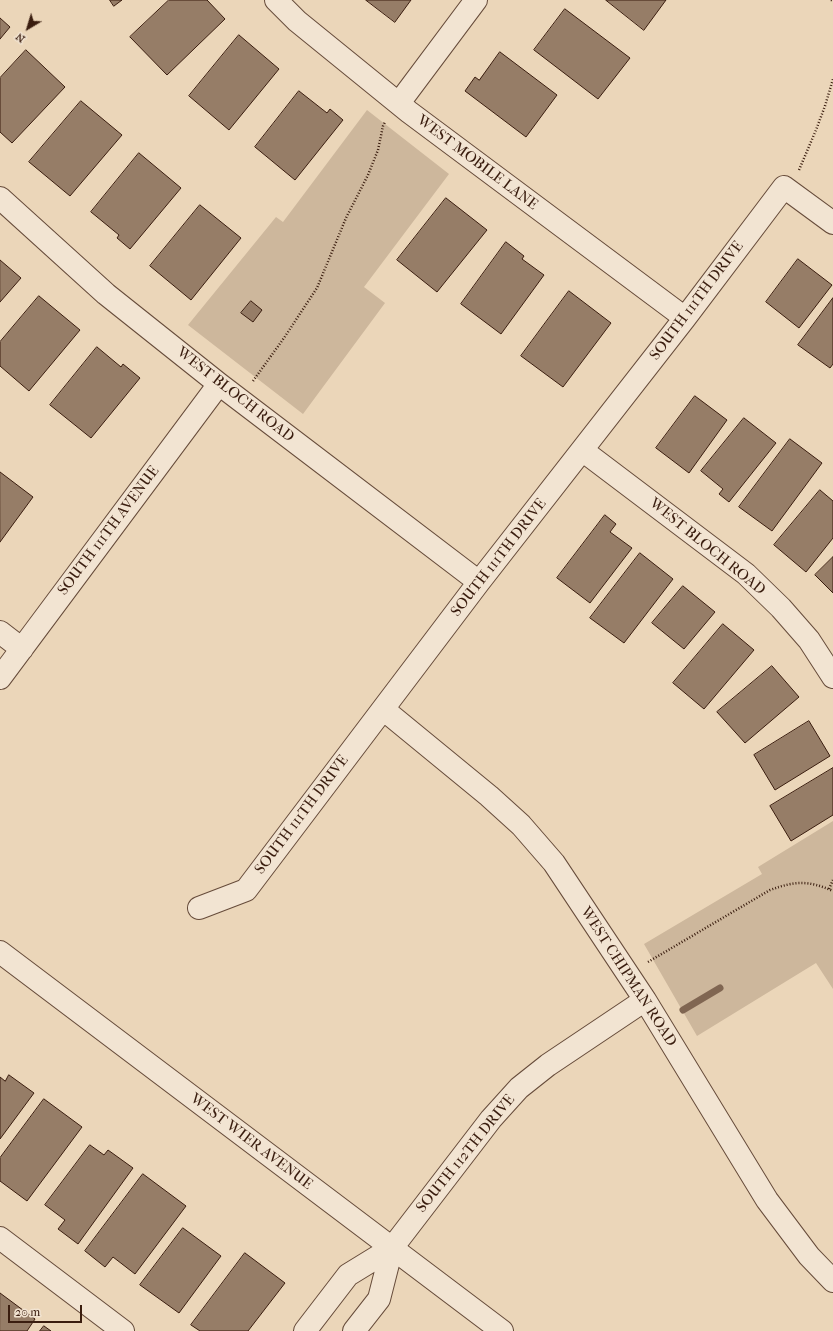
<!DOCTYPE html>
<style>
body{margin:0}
#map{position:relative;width:833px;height:1331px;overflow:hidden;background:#ebd6b9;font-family:"IM FELL French Canon",serif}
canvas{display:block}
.north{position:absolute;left:8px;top:8px;width:40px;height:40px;-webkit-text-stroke:3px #f2e4d2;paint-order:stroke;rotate:218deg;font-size:11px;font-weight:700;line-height:16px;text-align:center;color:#3a1d0f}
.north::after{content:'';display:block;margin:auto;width:14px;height:18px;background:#3a1d0f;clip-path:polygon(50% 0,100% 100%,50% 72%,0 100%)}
.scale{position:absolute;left:8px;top:1305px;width:74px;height:18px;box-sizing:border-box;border:2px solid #3a1d0f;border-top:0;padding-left:5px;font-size:12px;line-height:14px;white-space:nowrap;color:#3a1d0f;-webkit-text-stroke:3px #f2e4d2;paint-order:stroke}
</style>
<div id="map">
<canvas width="833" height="1331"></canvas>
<div class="north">N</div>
<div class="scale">20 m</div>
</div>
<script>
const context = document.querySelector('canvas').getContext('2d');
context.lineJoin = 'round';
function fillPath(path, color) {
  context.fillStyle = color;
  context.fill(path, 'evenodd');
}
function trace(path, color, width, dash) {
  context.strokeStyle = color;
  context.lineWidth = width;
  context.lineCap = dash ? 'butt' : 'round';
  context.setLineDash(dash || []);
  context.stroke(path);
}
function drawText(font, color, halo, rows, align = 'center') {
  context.font = font + ' "IM FELL French Canon",serif';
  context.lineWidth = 4;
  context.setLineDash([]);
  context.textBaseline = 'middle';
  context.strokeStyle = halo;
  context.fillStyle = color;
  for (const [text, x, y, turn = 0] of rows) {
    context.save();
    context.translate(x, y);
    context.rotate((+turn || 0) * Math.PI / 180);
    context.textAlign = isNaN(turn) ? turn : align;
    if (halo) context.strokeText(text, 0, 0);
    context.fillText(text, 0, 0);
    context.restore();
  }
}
fillPath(new Path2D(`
 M367,110l82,64 -85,113 21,16 -82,111 -115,-89 88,-108 7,5z
 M833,821v168l-17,-26 -119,73 -53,-92 118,-70 -4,-7z`), '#cdb79c');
trace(new Path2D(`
 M683,1010l37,-22`), '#806652', 7);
const building = new Path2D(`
 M110,0h12l-8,6z
 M169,0h38l18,19 -58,56 -37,-38z
 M366,0h45l-16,22z
 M606,0h60l-22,30z
 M565,9l65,49 -32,41 -64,-49z
 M0,18l10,9 -10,12z
 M239,35l40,34 -50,61 -40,-34z
 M26,50l39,37 -53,56 -12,-11v-54z
 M500,52l57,43 -31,42 -61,-46 10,-14 4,3z
 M299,91l28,22 3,-4 13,11 -48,60 -40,-33z
 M81,101l41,34 -52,61 -41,-34z
 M139,153l42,35 -51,61 -13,-11 2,-3 -28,-23z
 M446,198l41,32 -50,62 -40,-32z
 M200,205l41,33 -50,62 -41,-34z
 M506,242l18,14 -2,3 22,16 -43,59 -40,-30z
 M798,259l34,26 -33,43 -33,-26z
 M0,260l21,18 -21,24z
 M569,291l42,32 -48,64 -42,-31z
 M39,296l41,34 -51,61 -29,-25v-24z
 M833,298v66l-3,4 -32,-23z
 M251,301l11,9 -9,12 -12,-9z
 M97,347l24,20 2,-3 17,14 -49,60 -41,-33z
 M695,396l32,24 -38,53 -33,-25z
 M744,418l32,25 -47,59 -10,-8 4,-5 -22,-18z
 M790,439l32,24 -50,68 -33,-24z
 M0,472l33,25 -33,45z
 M820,490l13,11v37l-27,34 -32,-27z
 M605,515l11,9 -6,8 22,16 -42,55 -33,-25z
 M640,553l33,26 -49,64 -34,-25z
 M833,557v36l-18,-18z
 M683,586l32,26 -31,37 -32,-26z
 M723,624l31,26 -50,59 -31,-26z
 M772,666l27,31 -54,46 -28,-31z
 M809,721l21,35 -55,34 -21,-35z
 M833,768v47l-42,26 -21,-35z
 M9,1075l25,18 -34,46v-62l5,4z
 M44,1099l38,28 -55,74 -27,-20v-23z
 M90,1145l14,10 4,-5 25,18 -55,76 -20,-15 7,-9 -20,-15z
 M143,1174l43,32 -51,68 -22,-17 -8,10 -20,-16z
 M183,1228l38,28 -42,57 -39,-28z
 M245,1253l40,30 -37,48h-48l-9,-6z
 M0,1293l35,26 -8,12h-27z
 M44,1326l7,5h-11z`);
fillPath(building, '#967d67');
trace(building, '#3a1d0f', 1);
const minor = new Path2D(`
 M276,0l21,21 112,91 276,206
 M399,103l77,-103
 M0,198l106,96 113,90 260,198
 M582,450l164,124 35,34 28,32 24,37
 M0,632l22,17
 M0,678l219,-294
 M383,709l106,87 32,29 33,38 91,137 122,200 42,56 24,25
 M199,908l47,-18 233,-308 206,-264 99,-131 49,36
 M0,952l502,379
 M0,1238l123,93
 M305,1331l43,-56 44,-27 99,-129 28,-31 29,-23 97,-65
 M354,1331l25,-32 13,-51`);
trace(minor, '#664b3a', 24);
trace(new Path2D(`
 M831,0l2,1
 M799,170l17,-40 9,-24 8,-27
 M253,381l31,-43 33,-50 29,-70 22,-43 10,-25 5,-24 2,-4
 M829,889l4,-9
 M648,962l122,-72c25,-9 38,-10 63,1`), '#3a1d0f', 2.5, [1, 2]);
trace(minor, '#f2e4d2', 22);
drawText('15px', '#3a1d0f', '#f2e4d2', [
 ["WEST MOBILE LANE",477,163,37],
 ["SOUTH 111TH DRIVE",697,301,-53],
 ["WEST BLOCH ROAD",235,395,38],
 ["SOUTH 111TH AVENUE",109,531,-53],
 ["WEST BLOCH ROAD",707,547,39],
 ["SOUTH 111TH DRIVE",499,558,-52],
 ["SOUTH 111TH DRIVE",302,815,-53],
 ["WEST CHIPMAN ROAD",628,977,57],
 ["WEST WIER AVENUE",251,1142,37],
 ["SOUTH 112TH DRIVE",466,1154,-51]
]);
</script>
